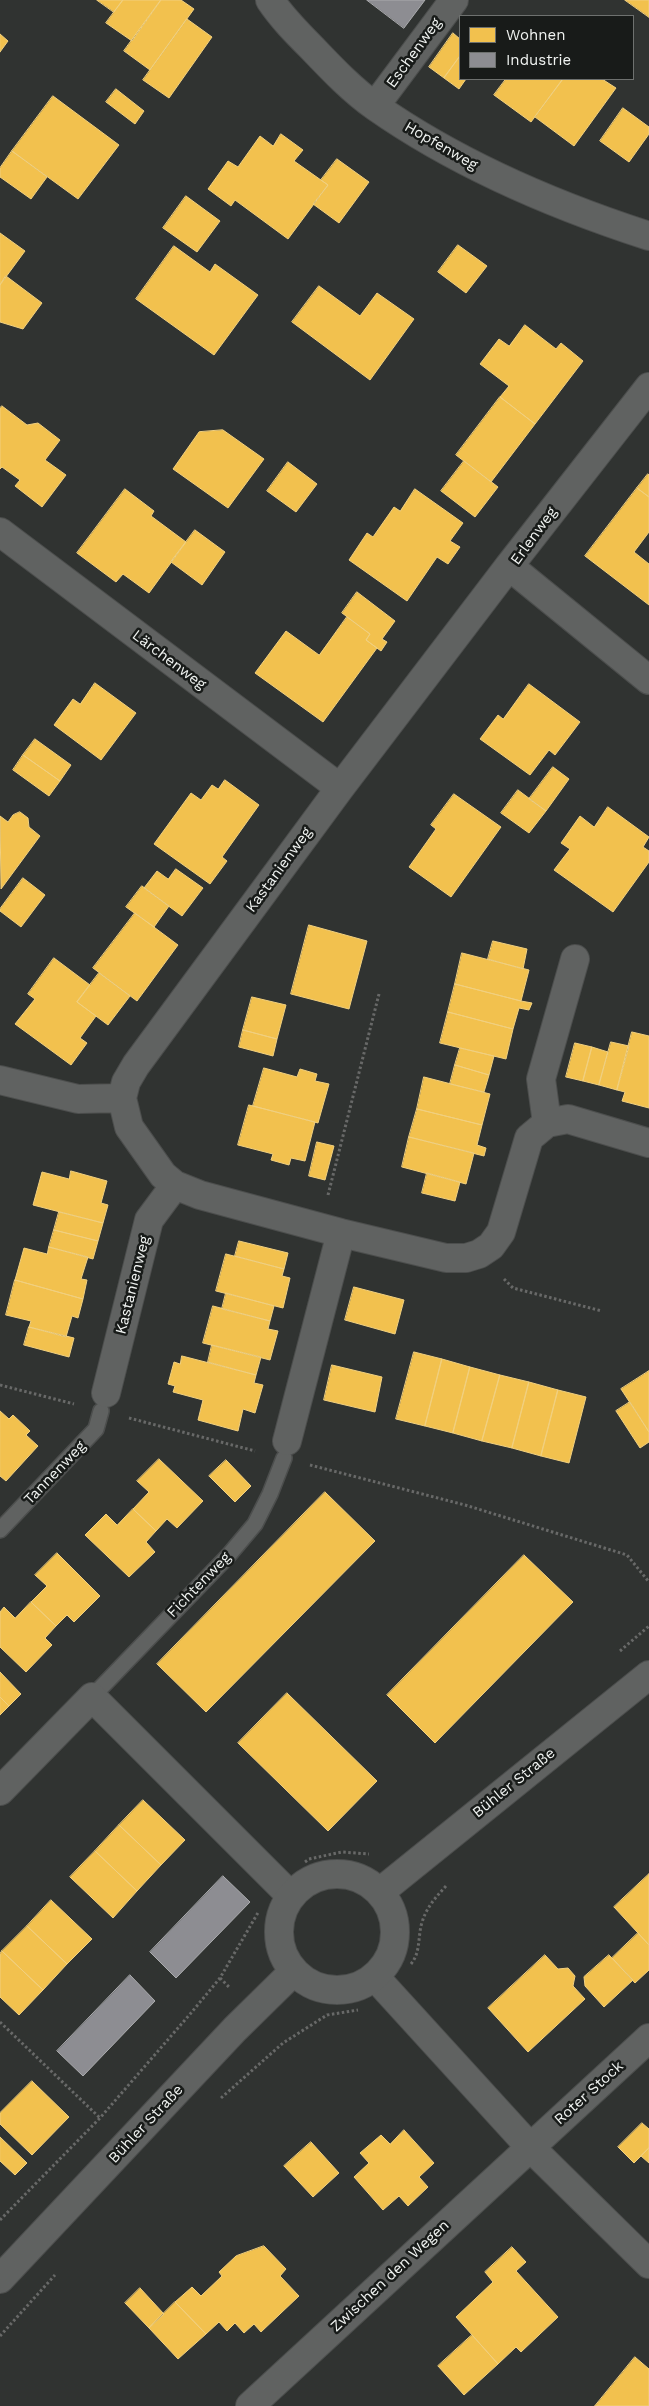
<!DOCTYPE html>
<meta charset="utf-8">
<style>
body{margin:0}
#map{position:relative;width:649px;height:2406px;overflow:hidden;background:#303331;font-family:"Work Sans",sans-serif}
canvas{display:block}
.legend{position:absolute;left:459px;top:15px;width:175px;height:65px;box-sizing:border-box;background:#181b19;border:1px solid #6e716f;margin:0;padding:6px 9px;list-style:none;font-size:15px;color:#f0f3f1}
.legend li{display:flex;align-items:center;gap:10px;height:25px}
.legend b{width:25px;border:1px solid #6e716f}
</style>
<div id="map">
<canvas width="649" height="2406"></canvas>
<ul class="legend">
<li><b style="height:14px;background:#f2c14e"></b>Wohnen</li>
<li><b style="height:14px;background:#8d8d92"></b>Industrie</li>
</ul>
</div>
<script>
const context = document.querySelector('canvas').getContext('2d');
context.lineJoin = 'round';
function fillPath(path, color) {
  context.fillStyle = color;
  context.fill(path, 'evenodd');
}
function trace(path, color, width, dash) {
  context.strokeStyle = color;
  context.lineWidth = width;
  context.lineCap = dash ? 'butt' : 'round';
  context.setLineDash(dash || []);
  context.stroke(path);
}
function drawText(font, color, halo, rows, align = 'center') {
  context.font = font + ' "Work Sans",sans-serif';
  context.lineWidth = 5;
  context.setLineDash([]);
  context.textBaseline = 'middle';
  context.strokeStyle = halo;
  context.fillStyle = color;
  for (const [text, x, y, turn = 0] of rows) {
    context.save();
    context.translate(x, y);
    context.rotate((+turn || 0) * Math.PI / 180);
    context.textAlign = isNaN(turn) ? turn : align;
    if (halo) context.strokeText(text, 0, 0);
    context.fillText(text, 0, 0);
    context.restore();
  }
}
const homes = new Path2D(`
 M97,0h26l-9,12z
 M123,0h38l-29,41 -26,-18z
 M161,0h20l13,9 -44,61 -26,-19z
 M625,0h24v17z
 M187,19l25,18 -43,61 -26,-18z
 M453,33l7,6v17l-16,22 -15,-11z
 M0,34l8,7 -8,11z
 M460,56v23h6l-7,10 -15,-11z
 M506,79h57l-32,43 -37,-27z
 M563,79h39l14,9 -42,58 -39,-29z
 M116,89l28,22 -9,13 -29,-22z
 M53,96l66,49 -41,54 -66,-48z
 M623,108l26,19v7l-20,28 -29,-21z
 M281,134l22,16 -9,11 34,24 -40,54 -53,-39 -4,6 -23,-17 20,-28 10,6 22,-31 13,10z
 M12,151l35,26 -16,22 -31,-22v-9z
 M337,159l32,23 -30,41 -26,-19 15,-19 -7,-5z
 M186,196l34,25 -23,31 -34,-24z
 M0,233l25,18 -25,34z
 M458,245l29,21 -21,27 -28,-21z
 M174,246l36,26 5,-8 43,31 -44,60 -78,-56z
 M6,276l36,27 -19,26 -23,-7v-37z
 M319,286l41,30 17,-23 37,26 -44,61 -78,-58z
 M525,325l31,24 5,-6 22,18 -48,63 -35,-27 9,-11 -29,-22 19,-25 10,7z
 M500,397l35,27 -44,58 -35,-27z
 M2,406l25,19 11,-2 22,17 -15,20 21,15 -24,32 -27,-21 5,-6 -18,-13 -2,2v-61z
 M223,430l41,29 -36,49 -55,-39 26,-37z
 M464,461l34,26 -23,30 -34,-26z
 M288,462l29,22 -21,28 -29,-21z
 M648,474l1,1v22l-12,-9z
 M637,488l12,9v35l-15,20 15,12v41l-64,-49z
 M125,489l29,22 -3,5 35,26 -37,51 -26,-19 -7,8 -39,-29z
 M415,489l48,34 -13,18 10,6 -12,17 -11,-7 -30,44 -58,-41 18,-27 6,4 21,-30 6,4z
 M195,530l30,22 -23,33 -31,-23z
 M357,592l38,29 -13,18 5,3 -6,9 -15,-11 4,-6 -28,-21z
 M347,617l23,17 -4,6 11,8 -54,74 -68,-49 31,-42 33,24z
 M95,683l41,30 -35,47 -47,-35 19,-26 7,5z
 M529,684l51,38 -25,33 -6,-5 -19,25 -50,-36 18,-24 5,4z
 M35,739l36,26 -11,16 -37,-26z
 M23,755l37,26 -11,15 -36,-26z
 M553,767l16,12 -23,32 -17,-12z
 M225,780l34,25 -37,52 5,4 -17,23 -56,-40 37,-51 10,7 11,-15 6,4z
 M518,790l28,21 -17,22 -28,-20z
 M454,794l47,33 -50,70 -42,-30 27,-38 -5,-4z
 M608,807l41,30 -6,10 6,4v11l-36,50 -59,-42 16,-21 -9,-6 19,-27 14,11z
 M20,812l8,6 1,9 11,9 -39,53 -1,-73 8,6 5,-7z
 M176,869l27,19 -21,28 -38,-28 13,-17 11,8z
 M23,878l22,17 -24,32 -21,-16v-2z
 M142,886l27,20 -15,21 -28,-20z
 M135,913l43,32 -41,56 -44,-33z
 M309,925l58,16 -18,68 -58,-15z
 M493,941l34,8 -4,20 -35,-10z
 M462,953l67,17 -8,31 -66,-17z
 M54,958l36,27 -13,17 19,14 -16,22 7,5 -16,22 -56,-41 20,-25 -7,-5z
 M99,973l31,23 -22,29 -31,-23z
 M455,984l66,17 11,2 -3,7 -10,-2 -6,21 -65,-17z
 M252,997l34,8 -9,34 -34,-9z
 M448,1012l65,17 -7,30 -66,-16z
 M243,1030l34,9 -4,17 -34,-9z
 M632,1032l17,4v72l-27,-7 3,-9 -8,-2z
 M611,1042l18,4 -12,44 -18,-5z
 M575,1043l17,4 -9,34 -17,-4z
 M592,1047l16,5 -9,33 -16,-4z
 M460,1048l34,8 -5,19 -34,-10z
 M455,1065l34,10 -5,17 -34,-8z
 M264,1068l33,9 3,-8 17,5 -2,7 14,3 -11,39 -65,-17z
 M424,1077l66,17 -8,31 -65,-16z
 M249,1105l66,17 -10,39 -14,-3 -2,7 -18,-5 2,-6 -35,-9z
 M417,1109l65,16 -5,20 9,3 -2,8 -75,-19z
 M409,1137l65,16 -8,31 -64,-17z
 M317,1142l17,4 -9,34 -16,-4z
 M71,1171l36,10 -6,22 7,2 -5,18 -70,-18 9,-33 27,7z
 M427,1173l33,9 -5,19 -33,-8z
 M59,1212l44,11 -5,18 -44,-11z
 M54,1230l44,11 -5,18 -44,-12z
 M239,1241l49,12 -4,16 -49,-13z
 M49,1247l39,10 -7,22 6,1 -4,19 -68,-19 9,-32 23,6z
 M226,1254l58,15 -2,7 8,2 -7,30 -67,-17z
 M15,1280l68,19 -5,19 -6,-2 -6,21 -37,-10 2,-6 -25,-6z
 M354,1287l50,13 -9,34 -50,-14z
 M226,1293l48,13 -4,15 -48,-12z
 M213,1306l57,15 -2,8 10,2 -8,29 -67,-17z
 M29,1327l45,11 -5,19 -45,-12z
 M212,1345l49,12 -5,18 -48,-13z
 M414,1352l28,7 -17,67 -29,-7z
 M182,1356l74,19 -2,8 9,2 -8,28 -12,-4 -5,22 -40,-11 5,-20 -30,-8 2,-6 -7,-2 6,-22 6,2z
 M442,1359l28,8 -17,66 -28,-7z
 M332,1365l50,12 -7,35 -51,-12z
 M470,1367l30,8 -18,66 -29,-8z
 M649,1371v61l-28,-43z
 M500,1375l29,7 -17,66 -30,-7z
 M529,1382l29,8 -17,66 -29,-8z
 M558,1390l28,7 -17,66 -28,-7z
 M630,1402l19,30v10l-9,6 -24,-37z
 M0,1411l9,8 4,-4 17,16 -4,4 12,11 -32,35 -6,-5z
 M159,1459l44,42 -26,27 -10,-9 -11,12 -23,-22 16,-17 -12,-11z
 M226,1460l25,26 -16,16 -26,-26z
 M325,1492l50,49 -169,171 -49,-48z
 M133,1509l23,22 -10,11 9,10 -26,25 -44,-42 21,-21 11,11z
 M57,1553l43,43 -26,26 -7,-7 -11,11 -25,-24 16,-16 -12,-11z
 M524,1555l49,47 -138,141 -48,-48z
 M31,1602l25,24 -11,12 7,7 -26,27 -26,-25v-35l4,-5 11,11z
 M0,1672l21,22 -12,12 -9,-9z
 M287,1693l90,88 -49,50 -90,-88z
 M0,1697l9,9 -9,9z
 M143,1800l42,40 -24,25 -42,-40z
 M119,1825l42,40 -24,26 -42,-40z
 M95,1851l42,40 -24,27 -43,-41z
 M649,1874v71l-35,-38z
 M51,1900l41,39 -25,25 -40,-38z
 M27,1926l40,38 -24,26 -41,-39z
 M638,1933l11,12v25l-14,13 -23,-25z
 M2,1951l41,39 -24,25 -19,-18v-43z
 M545,1955l13,14 10,-1 7,8 -2,10 12,13 -57,53 -40,-44z
 M609,1955l24,25 -29,27 -19,-21 -1,-9z
 M32,2081l37,36 -37,38 -32,-31v-11z
 M642,2123l7,6v19l-15,15 -16,-16z
 M404,2130l30,33 -15,14 9,10 -20,19 -9,-10 -16,14 -29,-33 15,-14 -9,-10 21,-18 9,9z
 M0,2137l27,26 -12,12 -15,-14z
 M311,2142l28,31 -26,24 -29,-31z
 M649,2148v15l-8,-7z
 M264,2246l22,23 -6,7 19,20 -38,36 -7,-8 -10,9 -9,-10 -8,8 -8,-9 -13,12 -31,-32 17,-15 9,9 21,-20 -3,-4 17,-16z
 M512,2247l14,15 -10,9 42,46 -37,35 -5,-5 -18,17 -42,-47 37,-35 -8,-10z
 M140,2288l24,26 -15,14 -24,-25z
 M175,2302l31,32 -28,25 -29,-31z
 M472,2335l26,29 -34,31 -26,-29z
 M635,2357l14,12v37h-54z`);
fillPath(homes, '#f2c14e');
trace(homes, '#f1d07f', 1);
const industry = new Path2D(`
 M367,0h58l-21,28z
 M223,1876l27,26 -74,76 -26,-26z
 M130,1975l25,26 -72,75 -26,-25z`);
fillPath(industry, '#8d8d92');
trace(industry, '#abacae', 1);
const service = new Path2D(`
 M0,1530l96,-101 5,-18
 M92,1697l136,-141 27,-32 15,-30 14,-36`);
const minor = new Path2D(`
 M270,0c12,18 27,33 42,48 20,21 41,43 64,59 83,58 177,98 273,129
 M375,106l79,-106
 M649,387l-140,179 140,114
 M0,532l340,256
 M509,566l-169,222 -204,277 -10,17 -4,16 7,29 34,48 12,10 25,10 141,38 105,25h20l13,-4 12,-8 10,-14 28,-94 18,-15 21,-4 81,24
 M0,1080l78,19 44,-1
 M547,1123l-6,-44 34,-120
 M106,1393l43,-173 26,-35
 M287,1441l54,-208
 M0,1791l92,-94 199,199
 M375,1977l155,170 119,117
 M250,2406l399,-368`);
const tertiary = new Path2D(`
 M279 1932a58 58 0 1 1 116 0a58 58 0 1 1-116 0Z
 M380,1892l269,-217
 M0,2279l235,-250 58,-57`);
trace(service, '#4c4e4d', 18);
trace(minor, '#4c4e4d', 30);
trace(tertiary, '#4c4e4d', 30);
trace(new Path2D(`
 M328,1195l51,-201
 M504,1279l9,9 89,23
 M0,1385l74,19
 M129,1418l126,33
 M310,1465l155,40 162,50 22,27
 M620,1651l29,-25
 M305,1862l4,-3 33,-7 27,2
 M411,1964c9,-11 7,-24 10,-38 4,-17 14,-28 25,-40
 M220,1978l9,9
 M0,2022l100,96
 M221,2098l62,-55 44,-28 31,-5
 M0,2220l100,-102 91,-105 29,-35 39,-67
 M0,2336l55,-61`), '#686968', 3, [2.5, 2.5]);
trace(service, '#606261', 15);
trace(minor, '#606261', 28);
trace(tertiary, '#606261', 28);
drawText('15px', '#f0f3f1', '#181b19', [
 ["Eschenweg",414,53,-54],
 ["Hopfenweg",441,146,30],
 ["Erlenweg",534,536,-54],
 ["Lärchenweg",169,660,37],
 ["Kastanienweg",279,870,-54],
 ["Kastanienweg",133,1285,-76],
 ["Tannenweg",55,1473,-46],
 ["Fichtenweg",199,1585,-46],
 ["Bühler Straße",514,1783,-39],
 ["Roter Stock",589,2093,-42],
 ["Bühler Straße",146,2124,-47],
 ["Zwischen den Wegen",390,2276,-43]
]);
</script>
